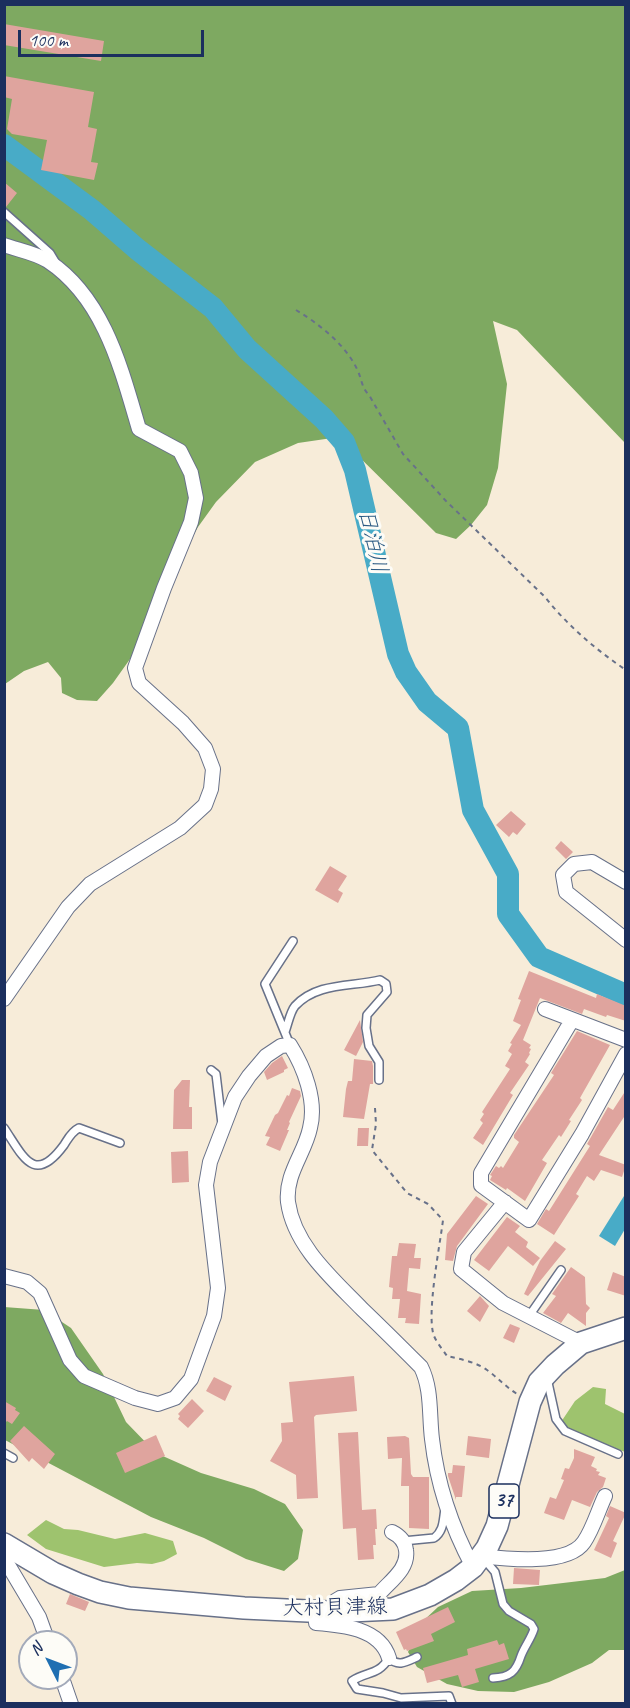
<!DOCTYPE html>
<meta charset="utf-8">
<style>
body{margin:0}
#map{position:relative;width:630px;height:1708px;overflow:hidden;background:#f7ecd9;font-family:Caveat,sans-serif}
canvas{display:block}
.frame{position:absolute;inset:0;border:6px solid #1b2f5e;pointer-events:none}
.north{position:absolute;left:18px;top:1630px;width:60px;height:60px;box-sizing:border-box;background:#fdfcf7;border:2px solid #a3aaba;border-radius:50%;rotate:312deg;font-size:16px;font-weight:700;line-height:24px;text-align:center;color:#1b2f5e}
.north::after{content:'';display:block;margin:auto;width:21px;height:27px;background:#1f6fb2;clip-path:polygon(50% 0,100% 100%,50% 72%,0 100%)}
.scale{position:absolute;left:18px;top:30px;width:186px;height:27px;box-sizing:border-box;border:3px solid #1b2f5e;border-top:0;padding-left:8px;font-size:18px;line-height:21px;white-space:nowrap;color:#1b2f5e;-webkit-text-stroke:4px #fdfcf7;paint-order:stroke}
</style>
<div id="map">
<canvas width="630" height="1708"></canvas>
<div class="frame"></div>
<div class="north">N</div>
<div class="scale">100 m</div>
</div>
<script>
const context = document.querySelector('canvas').getContext('2d');
context.lineJoin = 'round';
function fillPath(path, color) {
  context.fillStyle = color;
  context.fill(path, 'evenodd');
}
function trace(path, color, width, dash) {
  context.strokeStyle = color;
  context.lineWidth = width;
  context.lineCap = dash ? 'butt' : 'round';
  context.setLineDash(dash || []);
  context.stroke(path);
}
function drawText(font, color, halo, rows, align = 'center') {
  context.font = font + ' Caveat,"Klee One",sans-serif';
  context.lineWidth = 6;
  context.setLineDash([]);
  context.textBaseline = 'middle';
  context.strokeStyle = halo;
  context.fillStyle = color;
  for (const [text, x, y, turn = 0] of rows) {
    context.save();
    context.translate(x, y);
    context.rotate((+turn || 0) * Math.PI / 180);
    context.textAlign = isNaN(turn) ? turn : align;
    if (halo) context.strokeText(text, 0, 0);
    context.fillText(text, 0, 0);
    context.restore();
  }
}
fillPath(new Path2D(`
 M593,1387l13,2 -1,15 20,10v38l-57,-23 -7,-7 14,-21z
 M46,1520l18,9 14,1 37,9 30,-6 28,8 4,13 -13,7 -12,3 -15,-1 -33,4 -58,-18 -19,-14z`), '#9ec36e');
fillPath(new Path2D(`
 M5,5h620v438l-108,-113 -24,-9 14,63 -9,84 -11,37 -16,20 -15,14 -20,-6 -97,-96 -41,6 -43,19 -39,40 -18,25 -31,56 -32,69 -22,31 -16,18 -20,-1 -15,-7 -1,-15 -13,-16 -24,9 -19,13z
 M4,1307l40,3 27,18 32,46 23,48 30,31 45,20 53,16 31,15 18,26 -5,29 -14,12 -38,-12 -42,-21 -53,-21 -146,-77z
 M625,1570v80h-16l-17,13 -43,19 -35,10 -36,-1 -31,-7 -30,-17 -9,-15 13,-29 17,-16 34,-16 49,-3 84,-10z`), '#7ea961');
fillPath(new Path2D(`
 M624,1196l1,1v32l-10,17 -16,-10z`), '#48abc7');
trace(new Path2D(`
 M4,145l88,65 45,39 76,59 34,41 77,70 20,23 11,28 43,184 8,18 21,30 31,26 15,82 35,64v40l31,43 87,38`), '#48abc7', 22);
fillPath(new Path2D(`
 M4,24l100,17 -3,20 -97,-16z
 M4,76l90,16 -6,35 9,2 -6,33 7,1 -4,17 -53,-10 6,-30 -35,-6 -5,-5 5,-30 -8,-2z
 M4,182l13,11 -11,14 -2,-1z
 M511,811l15,13 -9,11 -4,-3 -4,5 -13,-12z
 M561,841l12,11 -7,7 -11,-11z
 M330,866l17,10 -9,14 5,3 -5,10 -23,-13z
 M529,971l67,27 1,-4 29,12v15l-19,-6 -1,2 -22,-8 -2,5 -42,-16 -17,42 8,5 -2,3 2,1 -2,4 1,1 -5,8 4,3 -19,28 3,2 -30,50 -10,-7 10,-15 -3,-3 4,-6 -2,-2 28,-43 -5,-3 7,-12 -4,-3 4,-7 -2,-1 11,-18 -8,-4 8,-21 -3,-1z
 M360,1020l3,22 -7,14 -12,-6z
 M577,1031l33,14 -30,53 2,2 -13,20 2,1 -10,16 -2,-2 -17,25 5,3 -22,38 -18,-13 -1,2 -16,-10 2,-4 -2,-1 6,-9 3,2 2,-2 2,2 16,-26 -5,-4v-3l40,-60 -3,-2z
 M282,1056l6,12 -4,2v2l-17,8 -3,-8 8,-9z
 M354,1059l18,2 1,5v18h-3l-6,35 -21,-2 3,-28 2,-8h4z
 M182,1080h8l-1,27h3v22h-19l1,-39z
 M292,1088l8,3 1,5 -12,26 1,1 -3,7h2l-9,21 -14,-6 4,-8 -5,-1 10,-21 3,-2 9,-18 2,1z
 M626,1090v24l-27,41 27,10 -4,12 -21,-7 -7,11 -7,-5 -11,18 3,2 -25,39 -17,-11 9,-15 3,2 41,-65 -3,-2 21,-37 5,3z
 M358,1128h11l-1,18h-11z
 M188,1151l1,31 -17,1 -1,-31z
 M476,1196l12,8 -31,42 -4,15 -8,-1 2,-26z
 M507,1217l13,9 -5,6 13,10 -2,5 14,11 -7,8 -25,-20 -19,25 -15,-11z
 M555,1241l11,8 -38,47 -4,-2 16,-33z
 M399,1243l17,1 -2,14h7l-1,11 -11,-1 -2,23 14,3 -2,30 -14,-1 1,-5h-8l2,-19h-8l1,-11 -4,-1 3,-31h5z
 M571,1267l14,10 1,27 4,4 -4,5v13l-18,-13 -7,10 -18,-10 13,-17 -4,-2z
 M613,1272l13,5v19l-19,-6z
 M480,1296l9,10 -9,16 -13,-11z
 M510,1324l10,4 -6,15 -11,-5z
 M354,1376l3,35 -41,4 -2,2 4,81 -21,1 -1,-24 -26,-14 12,-20 -1,-18 12,-1 -4,-40z
 M214,1377l18,9 -7,15 -19,-10z
 M192,1399l12,12 -16,17 -10,-9 2,-3 -2,-2z
 M4,1401l12,7 -1,2 5,3 -8,11 -5,-3 -3,3z
 M24,1426l31,28 -11,15 -12,-11 -3,4 -19,-21z
 M358,1432l4,78 14,-1 1,20h-2l1,16h-3l1,14 -16,1 -2,-32 -13,1 -5,-96z
 M156,1435l9,21 -40,17 -9,-20z
 M405,1436l4,2 2,36 2,3h16v52l-20,-1v-42h-8l1,-28 -14,1 -1,-22z
 M468,1436l23,3 -2,19 -23,-3z
 M574,1449l21,8 -4,9 6,3 -1,2 4,1 -2,3 8,3 -3,9 -6,5 -7,15 -18,-7 -8,20 -20,-7 6,-16 6,2 8,-19 -3,-1 4,-11 4,1 5,-11z
 M453,1465l12,1 -3,31h-6v3l-8,-24v-3h4z
 M610,1506l16,7 -13,28 4,2 -6,15 -17,-8 15,-32 -3,-2z
 M514,1568l26,2 -1,15 -26,-1z
 M70,1594l19,8 -4,9 -19,-7z
 M448,1607l7,15 -24,12 3,7 -27,10 -1,-2 -2,1 -8,-18z
 M497,1640l2,5 5,-2 5,16 -34,10 4,13 -17,5 -4,-12 -31,8 -4,-15 45,-13 -1,-6z`), '#dfa49e');
const lane = new Path2D(`
 M4,212l46,41 6,10
 M285,1032c3,-8 5,-20 10,-26 22,-24 57,-19 85,-26l6,4 1,8 -20,23 -1,13 3,18 10,16v18
 M290,1045l-25,-61 28,-43
 M211,1070l5,4 6,50
 M4,1128c19,28 30,58 60,17 4,-6 7,-13 15,-17l41,15
 M529,1316l32,-46
 M547,1378l9,41 9,12 53,23
 M4,1453l9,5
 M403,1541l31,-3c10,-7 9,-18 11,-29
 M483,1558l12,14 8,32 6,7 22,13 3,5c-3,10 -10,18 -13,27 -5,16 -11,21 -28,22
 M417,1657c-11,5 -19,10 -28,1 -11,18 -22,13 -37,23l5,8 26,4 18,5 48,-2 3,8`);
const street = new Path2D(`
 M4,245c14,5 32,8 44,16 56,37 73,107 91,168l41,22 11,22 5,25 -5,24 -27,66 -29,80 4,15 44,40 22,25 8,21 -2,20 -6,16 -25,23 -90,56 -22,23 -64,92
 M626,882l-34,-20 -18,2 -11,11 3,17 60,48
 M545,1009l81,31
 M572,1020l-91,153v12l48,35 53,-86 44,-80
 M505,1202l-41,50 -3,17 42,34 78,40
 M4,1276l23,6 13,11 30,67 14,16 51,22 23,6 17,-6 16,-19 23,-63 4,-28 -12,-103 4,-23 25,-65 14,-21 17,-20 15,-10 9,-1c14,22 27,56 20,83 -5,25 -25,46 -22,74 6,44 45,77 74,107 20,19 39,38 59,58 11,22 8,48 11,72 5,44 20,89 41,128
 M481,1556c25,3 87,10 103,-14 9,-13 14,-31 21,-46
 M4,1558l35,59 9,25
 M316,1611v12c26,2 64,5 73,35
 M332,1612l3,-11 5,-3 39,-4c11,-13 30,-25 27,-44 -1,-8 -6,-14 -14,-18
 M62,1678l9,26`);
const primary = new Path2D(`
 M4,1544l49,29 25,11 22,8 29,6 115,10 85,4 64,-3 37,-14 26,-15 17,-13 14,-19 10,-22 33,-124 9,-20 16,-17 26,-22 45,-15`);
trace(lane, '#687189', 10);
trace(street, '#687189', 16);
trace(primary, '#687189', 24);
trace(new Path2D(`
 M296,310c23,14 49,34 61,59 5,10 4,18 12,26l34,59 43,47 99,96c22,28 51,53 81,73
 M375,1108l1,16 -4,26 35,43 21,11 15,16c-3,25 -17,95 -9,116 3,7 9,14 13,20 13,3 29,6 40,14 11,8 19,17 30,24`), '#687189', 2, [4.5, 4.5]);
trace(lane, '#fff', 7);
trace(street, '#fff', 14);
trace(primary, '#fff', 21);
for (const [x, y, w] of [
 [504,1501,30]
]) {
  const box = new Path2D();
  box.roundRect(x - w / 2, y - 17, w, 34, 4.5);
  context.fillStyle = '#fdfcf7';
  context.fill(box);
  trace(box, '#1b2f5e', 1.5);
}
drawText('bold 20px', '#1b2f5e', null, [
 ["37",504,1501]
]);
drawText('21px', '#1b2f5e', '#fdfcf7', [
 ["大村貝津線",335,1608,-1]
]);
drawText('italic 22px', '#2b5a83', '#fdfcf7', [
 ["日泊川",372,541,77]
]);
</script>
